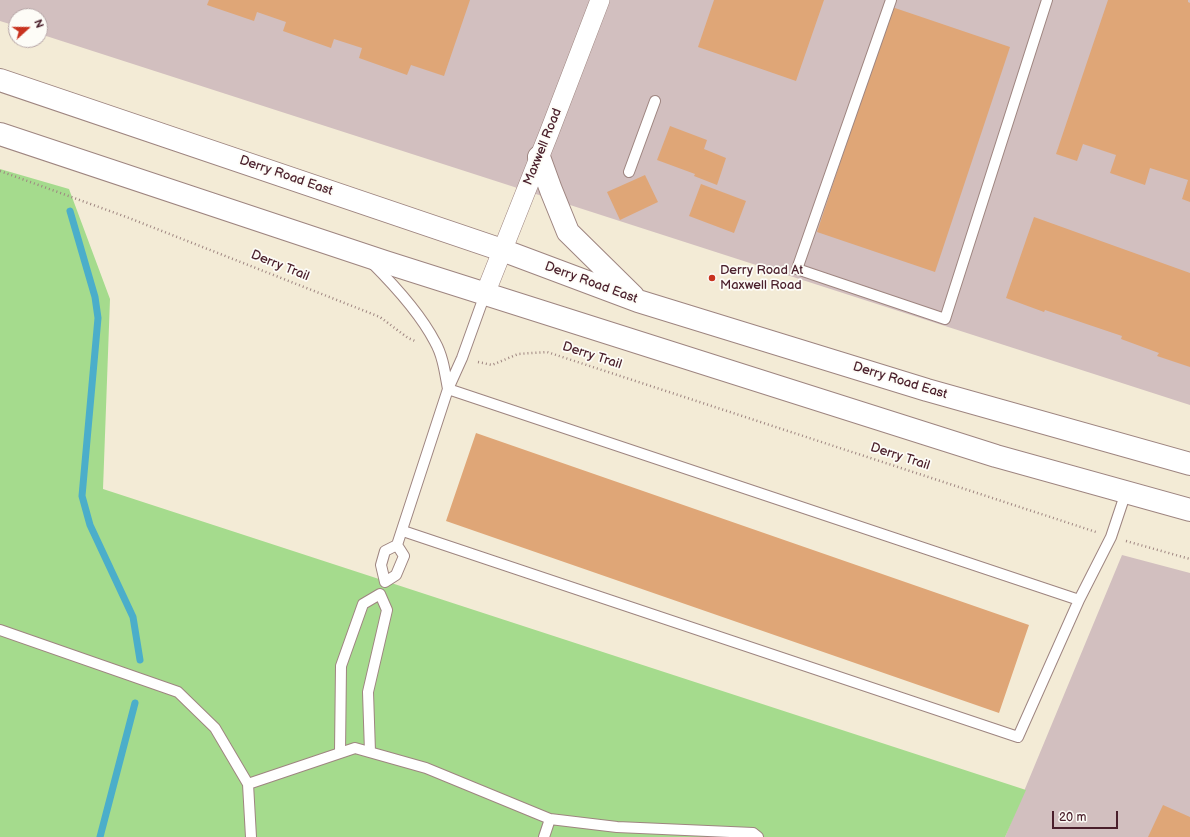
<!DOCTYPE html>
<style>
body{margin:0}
#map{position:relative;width:1190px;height:837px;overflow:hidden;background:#f3ebd6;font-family:"Balsamiq Sans",sans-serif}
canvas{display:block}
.north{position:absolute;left:8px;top:8px;width:40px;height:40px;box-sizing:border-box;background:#fdfcf7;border:1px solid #b5a4a5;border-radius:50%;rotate:69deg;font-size:11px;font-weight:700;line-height:16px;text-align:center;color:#4a1f2b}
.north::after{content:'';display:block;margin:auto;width:14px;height:18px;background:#c8321e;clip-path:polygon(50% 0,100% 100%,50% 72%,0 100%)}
.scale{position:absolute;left:1052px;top:811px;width:66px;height:18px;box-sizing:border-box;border:2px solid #4a1f2b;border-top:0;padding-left:5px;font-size:12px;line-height:14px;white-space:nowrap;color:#4a1f2b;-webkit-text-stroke:3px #fdfcf7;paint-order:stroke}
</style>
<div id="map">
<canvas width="1190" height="837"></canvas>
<div class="north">N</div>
<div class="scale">20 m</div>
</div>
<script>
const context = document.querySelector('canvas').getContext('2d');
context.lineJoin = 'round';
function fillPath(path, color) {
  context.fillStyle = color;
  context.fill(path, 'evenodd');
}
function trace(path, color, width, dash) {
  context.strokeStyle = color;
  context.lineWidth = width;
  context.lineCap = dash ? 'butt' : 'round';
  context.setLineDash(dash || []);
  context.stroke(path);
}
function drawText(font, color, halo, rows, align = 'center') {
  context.font = font + ' "Balsamiq Sans",sans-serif';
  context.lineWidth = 3.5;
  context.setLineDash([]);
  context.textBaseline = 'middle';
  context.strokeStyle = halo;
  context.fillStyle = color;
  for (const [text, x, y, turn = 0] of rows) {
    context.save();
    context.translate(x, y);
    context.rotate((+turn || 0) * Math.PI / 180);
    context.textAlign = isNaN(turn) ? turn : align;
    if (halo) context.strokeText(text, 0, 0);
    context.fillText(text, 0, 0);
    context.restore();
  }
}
fillPath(new Path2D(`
 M0,0h1190v405l-1150,-371v-18h-24v10l-16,-5z
 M1122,555l68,18v264h-185z`), '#d2bfbf');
fillPath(new Path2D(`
 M0,169l69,20 41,110 -7,190 923,301 -21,47h-1005z`), '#a5db8d');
trace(new Path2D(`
 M70,211l25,86 3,21 -16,178 8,29 43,92 7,43
 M100,837l35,-134`), '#4baeca', 7);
fillPath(new Path2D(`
 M209,0h261l-26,76 -33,-11 -4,10 -48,-17 3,-10 -28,-9 -3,9 -48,-17 3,-9 -29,-10 -3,9 -47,-16z
 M714,0h110l-28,81 -98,-34z
 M1108,0h80v2l2,1v199l-8,-3 6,-19 -38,-12 -5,17 -35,-12 6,-18 -33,-11 -6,17 -21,-7z
 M892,7l118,40 -75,225 -118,-40z
 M670,126l37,14 -3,9 22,9 -9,27 -23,-9 1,-2 -38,-14z
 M645,175l13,27 -38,18 -13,-28z
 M701,184l45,17 -12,32 -45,-17z
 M1034,217l156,56v94l-33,-11 2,-3 -38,-14 1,-3 -77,-26 -1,2 -38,-14z
 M476,433l553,192 -30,88 -553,-192z
 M1163,805l27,12v20h-42z`), '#dfa677');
const service = new Path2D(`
 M891,0l-94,269 148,50 102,-319
 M629,172l26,-71
 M372,263c23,23 48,50 63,79 8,14 10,31 13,47
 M448,389l631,211
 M403,531l615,206 61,-137 32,-63 15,-45
 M397,545l7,11 -8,19 -11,7 -4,-17 4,-14 12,-6 51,-156 14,-31 23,-64
 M0,630l178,62 37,36 33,56 3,53
 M340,752l1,-86 22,-62 17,-10 7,16 -19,82 2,60
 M248,784l107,-36 71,20 124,51 67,8 136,6 5,4
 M544,837l6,-18`);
const minor = new Path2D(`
 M485,294l64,-161 51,-133`);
const secondary = new Path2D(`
 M0,80l502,170 136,51 289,89 263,74
 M0,134l385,128 611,194 194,54
 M539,157l12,33 17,42 65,64`);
trace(service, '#9e8580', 12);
trace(minor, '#9e8580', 20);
trace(secondary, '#9e8580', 24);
trace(new Path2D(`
 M0,171l129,47 251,99 28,21 7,3
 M478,362l14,3 26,-11 29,-2 549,180
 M1126,541l64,18`), '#9e8580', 2.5, [1, 3]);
trace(service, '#fff', 10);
trace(minor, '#fff', 19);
trace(secondary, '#fff', 22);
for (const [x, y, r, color] of [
 [712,278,4,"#c8321e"]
]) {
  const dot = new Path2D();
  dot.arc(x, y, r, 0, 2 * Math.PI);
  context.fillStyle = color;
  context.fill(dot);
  trace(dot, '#fdfcf7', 1.5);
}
drawText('13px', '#4a1f2b', '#fdfcf7', [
 ["Maxwell Road",543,147,-68],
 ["Derry Road East",286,176,19],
 ["Derry Trail",280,266,22],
 ["Derry Road East",591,283,20],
 ["Derry Trail",592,356,18],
 ["Derry Road East",900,381,17],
 ["Derry Trail",900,457,18]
]);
drawText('13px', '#4a1f2b', '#fdfcf7', [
 ["Derry Road At",720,271],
 ["Maxwell Road",720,286]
], 'left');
</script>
